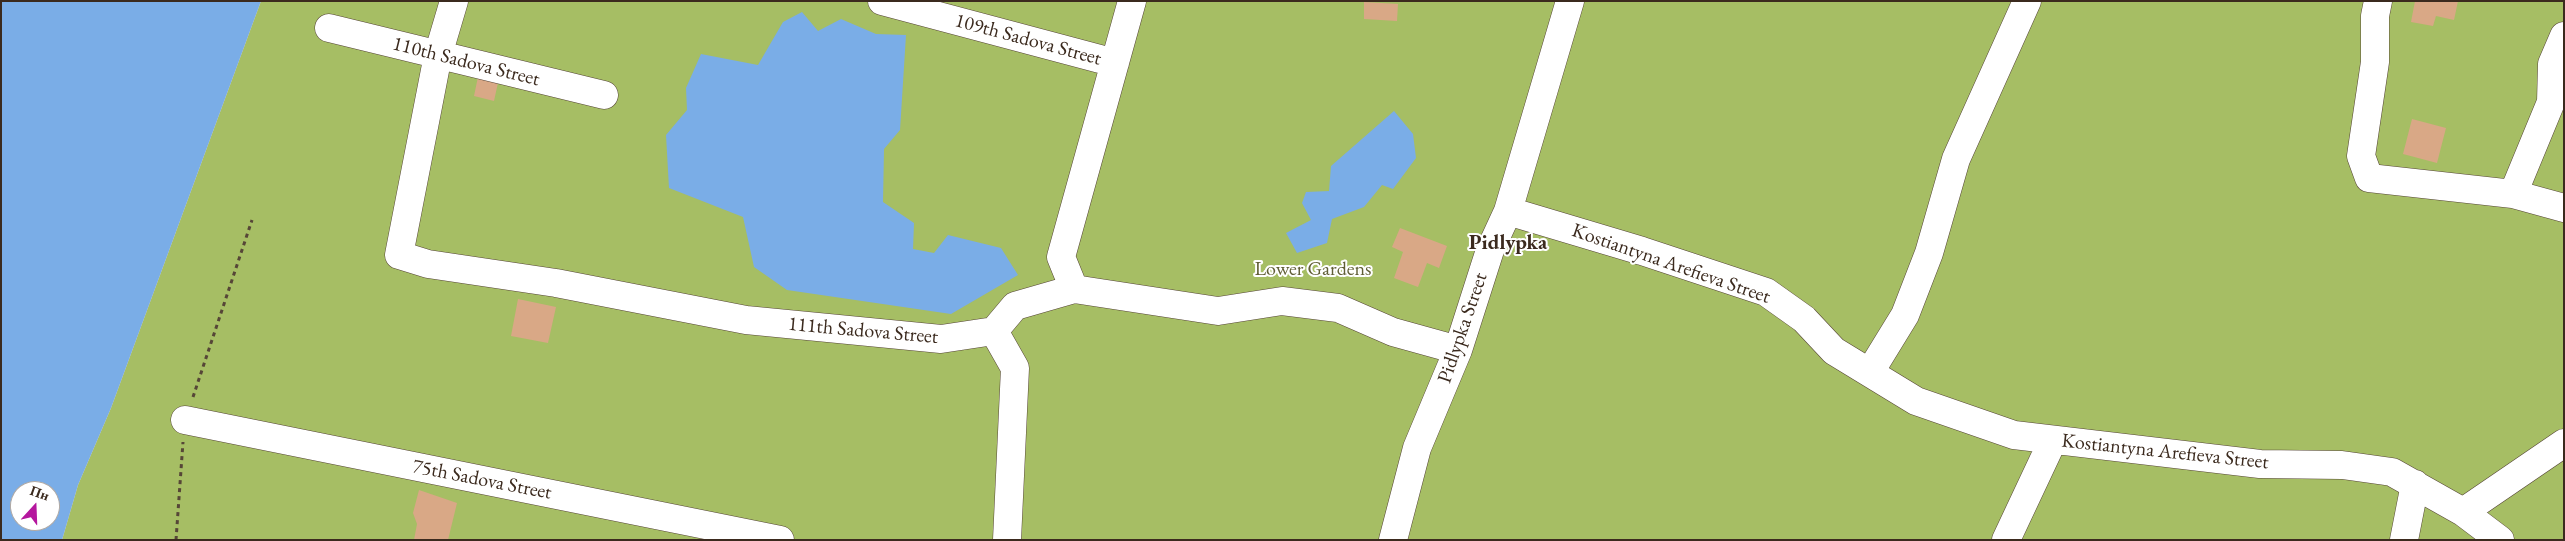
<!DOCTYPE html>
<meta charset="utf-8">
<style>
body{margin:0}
#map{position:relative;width:2565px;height:541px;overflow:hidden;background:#efe3c5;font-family:"EB Garamond",serif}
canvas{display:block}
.frame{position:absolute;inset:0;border:2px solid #3b2a1e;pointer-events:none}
.north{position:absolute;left:10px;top:481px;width:50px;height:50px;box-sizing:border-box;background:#fff;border:1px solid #b1aaa5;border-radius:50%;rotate:20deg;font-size:14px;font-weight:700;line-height:20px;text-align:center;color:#3b2a1e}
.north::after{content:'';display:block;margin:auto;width:18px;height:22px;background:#b5179e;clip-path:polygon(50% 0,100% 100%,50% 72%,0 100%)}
</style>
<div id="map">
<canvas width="2565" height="541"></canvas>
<div class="frame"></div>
<div class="north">Пн</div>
</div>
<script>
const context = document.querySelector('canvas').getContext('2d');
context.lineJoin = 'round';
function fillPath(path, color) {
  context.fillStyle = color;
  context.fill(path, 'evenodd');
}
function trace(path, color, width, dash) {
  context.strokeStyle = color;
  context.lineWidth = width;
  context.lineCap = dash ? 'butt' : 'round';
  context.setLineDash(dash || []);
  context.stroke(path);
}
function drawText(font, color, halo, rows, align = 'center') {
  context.font = font + ' "EB Garamond",serif';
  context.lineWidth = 4;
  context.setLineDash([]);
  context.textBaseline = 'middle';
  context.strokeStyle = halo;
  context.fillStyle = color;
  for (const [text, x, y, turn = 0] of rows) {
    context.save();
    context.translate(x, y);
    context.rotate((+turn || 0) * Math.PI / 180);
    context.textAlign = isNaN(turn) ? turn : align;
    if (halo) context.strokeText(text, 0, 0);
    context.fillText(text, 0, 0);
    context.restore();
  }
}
fillPath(new Path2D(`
 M261,1h2303v539h-2502l16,-55 33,-77z`), '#a6be64');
fillPath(new Path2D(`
 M1,1h260l-150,407 -33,77 -16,55h-61zM20,491h30v30h-30z
 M802,12l16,19 23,-12 35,15 30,1 -6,95 -16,19 -1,53 31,21 -1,26 21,4 14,-18 53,13 17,27 -67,39 -164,-24 -33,-23 -11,-50 -74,-29 -3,-53 21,-25 -1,-22 15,-34 57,11 25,-43z
 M1394,111l19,23 3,24 -23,31 -11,-4 -18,22 -32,12 -5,24 -30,10 -11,-20 25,-13 -9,-17 4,-11 23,-1 2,-25z`), '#7aade7');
fillPath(new Path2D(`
 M2415,1h43l-4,19 -18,-4 -3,10 -22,-4z
 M1364,2l34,2 -1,17 -33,-2z
 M479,72l20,6 -5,23 -20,-5z
 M2412,119l34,9 -9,35 -34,-9z
 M1400,228l47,18 -8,22 -12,-5 -9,24 -24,-9 9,-26 -11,-5z
 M518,299l38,8 -8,36 -37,-7z
 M419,490l38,13 -9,37h-34l3,-16 -4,-11z`), '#d9a886');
const minor = new Path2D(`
 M454,1l-16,54 -39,200 29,9 128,19 190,37 195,19 53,-8 21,-25 59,-17 144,22 64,-10 56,7 55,24 65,18
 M882,1l233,62
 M2378,1l-3,15v46l-14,94 8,22 144,16 51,14
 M329,28l275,67
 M2513,194l38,-92 1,-38 12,-28
 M1508,211l134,40 124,41 38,27 30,32 82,50 98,34 246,29 82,1 50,7 71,40 37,28
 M1074,289l-13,-32 71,-256
 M994,331l21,37 -8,172
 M1870,372l35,-57 24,-62 27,-94 71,-158
 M185,420l595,120
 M2463,512l101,-69
 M1393,540l24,-92 41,-98 32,-100 18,-39 62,-210
 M2006,540l47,-100
 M2404,540l11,-56`);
trace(minor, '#564637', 29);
trace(new Path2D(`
 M193,397l59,-177
 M176,540l7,-98`), '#564637', 3, [4, 4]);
trace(minor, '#fff', 28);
drawText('20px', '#3b2a1e', '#fff', [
 ["109th Sadova Street",1028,40,15],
 ["110th Sadova Street",466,62,14],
 ["Kostiantyna Arefieva Street",1671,264,19],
 ["Pidlypka Street",1463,328,-71],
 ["111th Sadova Street",863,331,5],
 ["Kostiantyna Arefieva Street",2165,452,6],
 ["75th Sadova Street",482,480,11]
]);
drawText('20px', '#605e36', '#fff', [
 ["Lower Gardens",1313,270]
]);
drawText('bold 21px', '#3b2a1e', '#fff', [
 ["Pidlypka",1508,243]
]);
</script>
